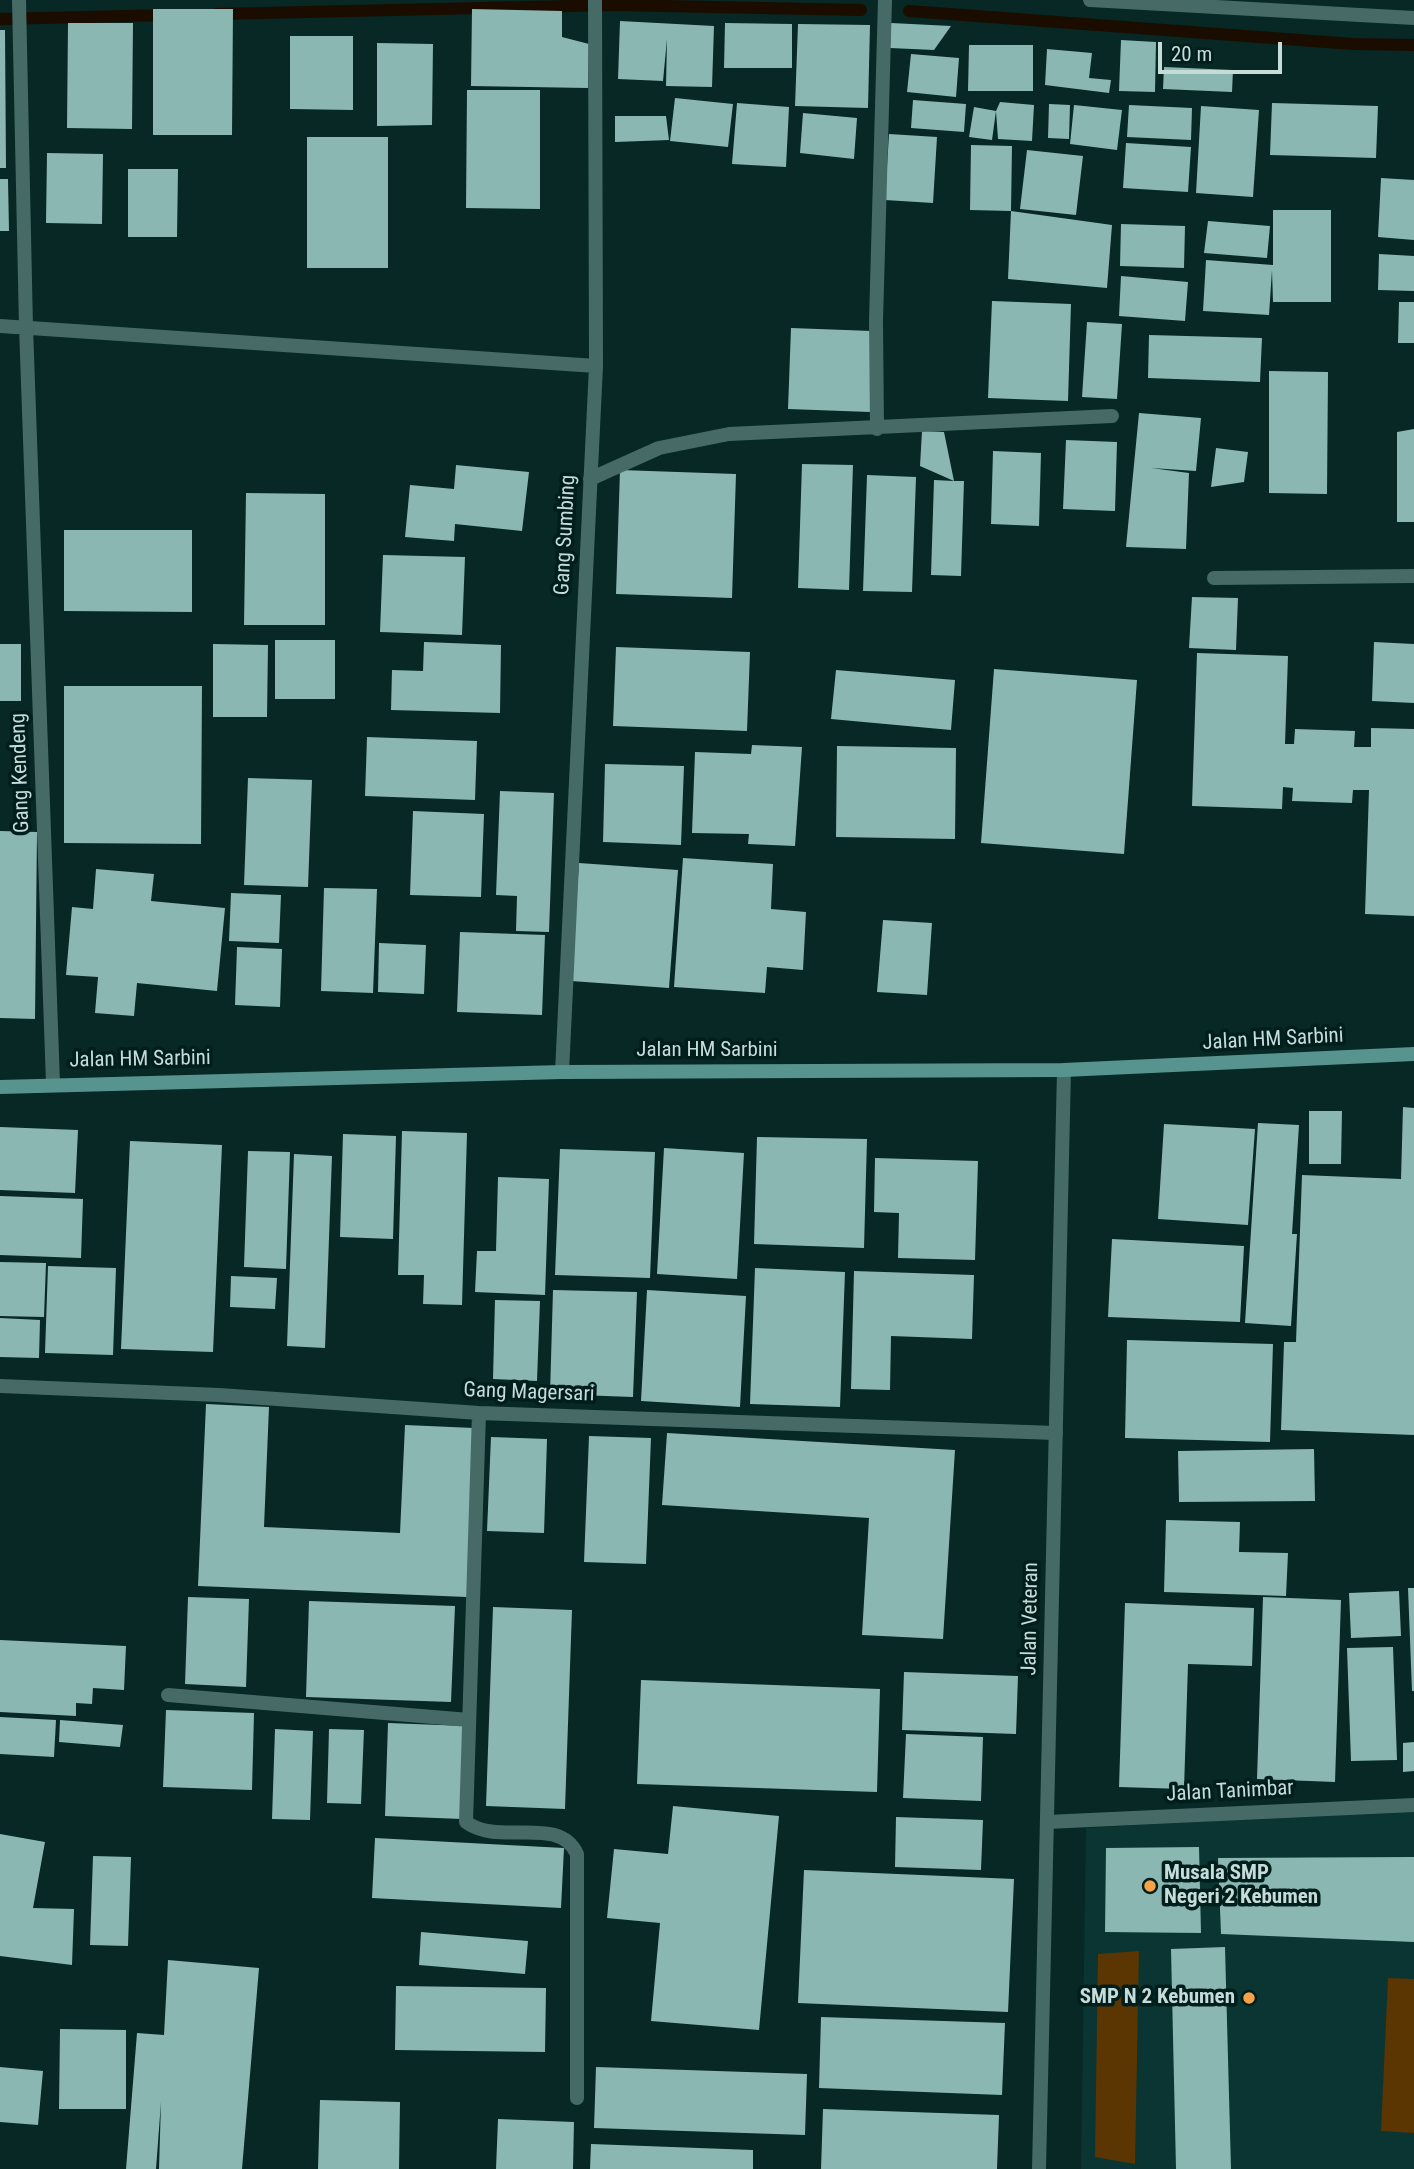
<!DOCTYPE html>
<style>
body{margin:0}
#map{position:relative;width:1414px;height:2169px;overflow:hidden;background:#072825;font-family:"Roboto Condensed",sans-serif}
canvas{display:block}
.scale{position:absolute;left:1158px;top:42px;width:124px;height:32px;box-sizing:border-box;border:4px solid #c6dcd9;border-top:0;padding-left:9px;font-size:21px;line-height:24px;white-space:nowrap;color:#c6dcd9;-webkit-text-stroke:5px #001e1c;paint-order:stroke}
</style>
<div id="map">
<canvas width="1414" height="2169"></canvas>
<div class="scale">20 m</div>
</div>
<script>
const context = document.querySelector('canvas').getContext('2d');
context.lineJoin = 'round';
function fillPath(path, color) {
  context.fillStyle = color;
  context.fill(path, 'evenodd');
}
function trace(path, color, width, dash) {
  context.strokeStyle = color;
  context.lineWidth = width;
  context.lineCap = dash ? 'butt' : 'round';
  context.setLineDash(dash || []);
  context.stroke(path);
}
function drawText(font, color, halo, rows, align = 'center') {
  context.font = font + ' "Roboto Condensed",sans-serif';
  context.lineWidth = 7;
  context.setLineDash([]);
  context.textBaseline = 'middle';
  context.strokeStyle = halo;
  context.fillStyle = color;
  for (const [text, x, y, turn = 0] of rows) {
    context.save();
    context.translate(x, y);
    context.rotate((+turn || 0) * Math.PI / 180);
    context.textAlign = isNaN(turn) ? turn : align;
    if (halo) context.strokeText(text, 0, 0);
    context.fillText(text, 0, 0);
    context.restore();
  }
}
fillPath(new Path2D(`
 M1414,1810v359h-333l5,-341z`), '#0a3532');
fillPath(new Path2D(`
 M1139,1951l-4,213 -40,-7 3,-203z
 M1388,1978l26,1v154l-33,-2z`), '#5b3502');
trace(new Path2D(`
 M909,11l444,33 61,1
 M217,14l397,-9 247,5
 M0,19l168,-4`), '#1b0c00', 12);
fillPath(new Path2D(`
 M153,9h80l-1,126h-79z
 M472,9l90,2v26l27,7 -1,44 -117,-2z
 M620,21l94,5 -2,61 -46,-1 1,-47 -4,42 -45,-2z
 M68,23h65l-1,106 -65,-1z
 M725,23l67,1v44h-68z
 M891,23l60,3 -17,24 -44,-2z
 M798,24l72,1 -2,83 -73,-2z
 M0,30h5l1,138h-6z
 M290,36h63v74l-63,-1z
 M1121,40l35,2 -1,50 -36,-1z
 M377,43l56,1 -1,81 -55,1z
 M969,45h64v46h-65z
 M1047,49l45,4 -3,25 22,2 -2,13 -64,-8z
 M911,54l48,4 -3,39 -49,-5z
 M1164,67l69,3 -1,22 -69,-3z
 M467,90h73v119l-74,-1z
 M675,98l58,6 -5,43 -58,-6z
 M913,100l53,4 -2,28 -53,-4z
 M1000,102l34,3 -2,36 -34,-2 -2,-28z
 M737,103l52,4 -3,60 -54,-3z
 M1272,103l106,3 -2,52 -106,-3z
 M1049,104l21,1 -1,34 -21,-1z
 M1074,105l48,5 -5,40 -47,-6z
 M1129,105l63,3 -1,32 -64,-3z
 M1201,106l58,4 -6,87 -57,-4z
 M974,107l22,4 -4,29 -23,-3z
 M803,113l54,5 -3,41 -54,-6z
 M615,116h51l3,24 -54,2z
 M889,134l48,3 -4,66 -48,-3z
 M307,137h81v131h-81z
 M1126,143l65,4 -3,45 -65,-4z
 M971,145l41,1 -1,65 101,14 -5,63 -99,-9 3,-68 -41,-1z
 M1027,150l56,6 -7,59 -56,-6z
 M47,153l56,1 -1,70 -56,-1z
 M128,169h50l-1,68h-49z
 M1381,178l33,2v60l-36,-3z
 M0,179h8l1,52h-9z
 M1273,210h58v92h-58l-1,-32 -3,45 -66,-4 3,-51 67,5z
 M1208,221l62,5 -3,32 -63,-5z
 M1121,224l64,2 -1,42 -64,-2z
 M1379,254l35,2v35l-36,-1z
 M1121,276l67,6 -3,39 -66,-5z
 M992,301l79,3 -3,97 -80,-3z
 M1399,302h15v41h-16z
 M1087,322l35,2 -5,75 -35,-2z
 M791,328l81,3 -2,81 -82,-3z
 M1149,335l113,3 -2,44 -112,-4z
 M1269,371l59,1 -1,122 -58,-1z
 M1139,413l62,5 -5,53 -45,-3 38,5 -3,76 -60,-2z
 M1414,429v93h-17v-90z
 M922,431l22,1 10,49h10l-3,95 -30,-1 3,-95 20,1 -34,-15z
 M1066,440l51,2 -2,69 -52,-2z
 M1216,448l32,4 -4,30 -33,5z
 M993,451l48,2 -2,73 -48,-2z
 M802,464l51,1 -4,125 -51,-2z
 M456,465l73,7 -7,59 -67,-7 -1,17 -49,-4 5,-52 44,4z
 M620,470l116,4 -4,124 -116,-4z
 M867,475l49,2 -4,115 -49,-1z
 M246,493l79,1v131h-81z
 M64,530h128v82l-128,-1z
 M383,555l82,2 -3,78 -82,-3z
 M1192,597l46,1 -2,52 -47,-2z
 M275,640h60v59h-60z
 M424,642l77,3 -1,68 -109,-3 1,-40 31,1z
 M1374,642l40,2v59l-42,-2z
 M0,644h21v57h-21z
 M213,644l55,1 -1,72h-54z
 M616,647l134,5 -3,79 -134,-5z
 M1197,653l91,3 -3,88h9l1,-15 60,2 -1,16h17v-19l43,1v187l-49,-2 4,-124h-16l-1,13 -60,-2 1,-13 -10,-1 -1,22 -90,-3z
 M994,669l143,11 -13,174 -143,-11z
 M836,670l119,10 -4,50 -120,-11z
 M64,686h138l-1,158 -137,-1z
 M367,737l110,4 -2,59 -110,-4z
 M752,745l50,2 -7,99 -47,-2 1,-10 -57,-1 3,-81 56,2z
 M837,746l119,2 -1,91 -119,-2z
 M605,764l79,2 -3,79 -78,-3z
 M248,778l64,2 -4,107 -64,-2z
 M500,791l54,2 -5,139 -33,-1 1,-35 -21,-1z
 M413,811l71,3 -3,83 -71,-2z
 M0,831l37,1 -2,187 -35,-1z
 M683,858l90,6 -2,45 35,3 -3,58 -36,-3 -2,26 -91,-6z
 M579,863l99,7 -9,118 -98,-7z
 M96,869l58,5 -3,27 74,7 -8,83 -80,-8 -3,33 -39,-3 3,-36 -32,-2 6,-68 21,2z
 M324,888l53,1 -4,104 -52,-2z
 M231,893l50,2 -2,48 -50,-2z
 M883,920l49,3 -5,72 -50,-3z
 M460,932l85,3 -3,80 -85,-3z
 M379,943l47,2 -2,49 -46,-2z
 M237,947l45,2 -2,58 -45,-2z
 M1403,1107l11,1v327l-133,-5 3,-88h12l6,-167 99,4z
 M1309,1111h33l-1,53h-32z
 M1258,1123l41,2 -7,109h5l-6,92 -46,-3z
 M1164,1124l91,5 -7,96 -90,-6z
 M0,1127l78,3 -3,63 -75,-3z
 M402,1131l65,2 -5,172 -39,-1 1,-29h-26z
 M343,1134l53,2 -3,103 -53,-2z
 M757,1137l110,2 -3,109 -110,-4z
 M130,1141l92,4 -9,207 -92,-3z
 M664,1148l80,5 -7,126 -80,-5z
 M560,1149l95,3 -5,126 -95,-3z
 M248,1151l42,1 -4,117 -42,-2z
 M294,1154l38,2 -7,192 -38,-2z
 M875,1158l103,3 -3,99 -77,-2 1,-45 -25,-1z
 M498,1177l51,2 -4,116 -70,-3 2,-41h19z
 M0,1196l83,3 -2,59 -81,-3z
 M1112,1239l132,7 -4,76 -132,-5z
 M0,1262l46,1 -2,54 -44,-1z
 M48,1266l68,2 -3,87 -68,-2z
 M755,1268l90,4 -5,135 -90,-3z
 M854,1271l120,4 -2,64 -81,-3 -1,54 -39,-1z
 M231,1276l46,2 -2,31 -45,-2z
 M553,1290l84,2 -4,105 -83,-3z
 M647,1290l99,6 -6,111 -99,-6z
 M495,1300l45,1 -3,80 -44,-2z
 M0,1318l40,2 -1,38 -39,-1z
 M1127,1340l146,4 -3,98 -145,-4z
 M206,1404l63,3 -5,120 136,6 5,-108 69,3 -7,169 -269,-11z
 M667,1433l288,17 -12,189 -81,-4 7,-117 -207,-13z
 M589,1436l62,2 -5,126 -62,-2z
 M491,1437l56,2 -3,94 -57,-2z
 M1314,1449l1,52 -136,1 -1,-51z
 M1166,1520l74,2 -1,30 49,1 -2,43 -122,-4z
 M1408,1588h6v103h-2z
 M1399,1591l2,45 -50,2 -2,-45z
 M188,1597l61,2 -3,88 -61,-3z
 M1263,1597l78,3 -6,182 -78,-3z
 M309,1601l146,5 -4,96 -145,-5z
 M1125,1603l129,5 -2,58 -64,-2 -4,125 -65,-2z
 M493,1607l79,3 -7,199 -79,-3z
 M0,1640l126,6 -2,44 -31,-2 -1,16 -16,-1v13l-76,-4z
 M1393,1647l4,113 -46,1 -4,-113z
 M904,1672l114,4 -2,58 -114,-4z
 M641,1680l239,9 -3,103 -240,-8z
 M166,1710l88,3 -2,77 -89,-3z
 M0,1717l56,3 -2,37 -54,-3z
 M60,1720l63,5 -3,22 -61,-5z
 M388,1723l78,3 -4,93 -77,-3z
 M275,1729l38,2 -3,89 -38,-1z
 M329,1729l35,1 -3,74 -34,-1z
 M906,1734l77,3 -2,64 -78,-3z
 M1414,1742v29l-11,1v-29z
 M673,1806l106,10 -20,214 -108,-9 9,-98 -53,-5 7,-69 54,5z
 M896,1817l87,3 -2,50 -86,-3z
 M0,1834l45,8 -12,66 41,1 -2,56 -72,-9z
 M375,1838l189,10 -3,60 -189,-10z
 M1199,1847l2,86 -96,-1 1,-84z
 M93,1856l38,1 -3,89 -38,-1z
 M1414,1857v85l-193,-8 -3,-76z
 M804,1870l210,9 -6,133 -210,-9z
 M421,1932l107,9 -3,33 -106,-9z
 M1225,1947l6,222h-55l-5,-220z
 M168,1960l91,8 -17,201h-83l2,-67 -5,67h-30l11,-136 27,2z
 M396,1986l150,2 -1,64 -150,-2z
 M821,2017l184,6 -3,72 -183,-7z
 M60,2029l66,1v79h-67z
 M0,2067l43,4 -5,54 -38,-3z
 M596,2067l211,7 -2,61 -211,-7z
 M320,2100l80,2 -1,67h-81z
 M823,2109l176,6 -2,54h-176z
 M498,2119l76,3 -1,47h-77z
 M591,2144l162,6v19h-163z`), '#8bb7b2');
trace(new Path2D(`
 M19,0l7,327 27,756
 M0,326l596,40
 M877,429l-1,-108 9,-321
 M590,479l69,-31 70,-14 383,-18
 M1214,578l200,-2
 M562,1072l34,-706 -1,-366
 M0,1386l219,9 260,18 577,20
 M479,1413l-13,409c33,25 93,-8 111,32v244
 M168,1695l301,25
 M1047,1822l367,-17`), '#466b67', 14);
trace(new Path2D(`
 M1090,0l324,18
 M1039,2169l25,-1099`), '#466b67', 14);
trace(new Path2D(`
 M0,1087l562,-15 502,-2 350,-16`), '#57948f', 14);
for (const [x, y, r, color] of [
 [1150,1886,7,"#f5a346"],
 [1249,1998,7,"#f5a346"]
]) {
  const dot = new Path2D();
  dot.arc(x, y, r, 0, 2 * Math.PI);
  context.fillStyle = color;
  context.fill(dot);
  trace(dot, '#001e1c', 2.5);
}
drawText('21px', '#c6dcd9', '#001e1c', [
 ["Gang Sumbing",566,535,-87],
 ["Gang Kendeng",21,773,-92],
 ["Jalan HM Sarbini",1273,1040,-3],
 ["Jalan HM Sarbini",707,1051],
 ["Jalan HM Sarbini",140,1060,-1],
 ["Gang Magersari",529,1393,2],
 ["Jalan Veteran",1031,1619,-89],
 ["Jalan Tanimbar",1230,1792,-3]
]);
drawText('bold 21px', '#c6dcd9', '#001e1c', [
 ["Musala SMP",1164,1874],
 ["Negeri 2 Kebumen",1164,1898],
 ["SMP N 2 Kebumen",1235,1998,"right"]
], 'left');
</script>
